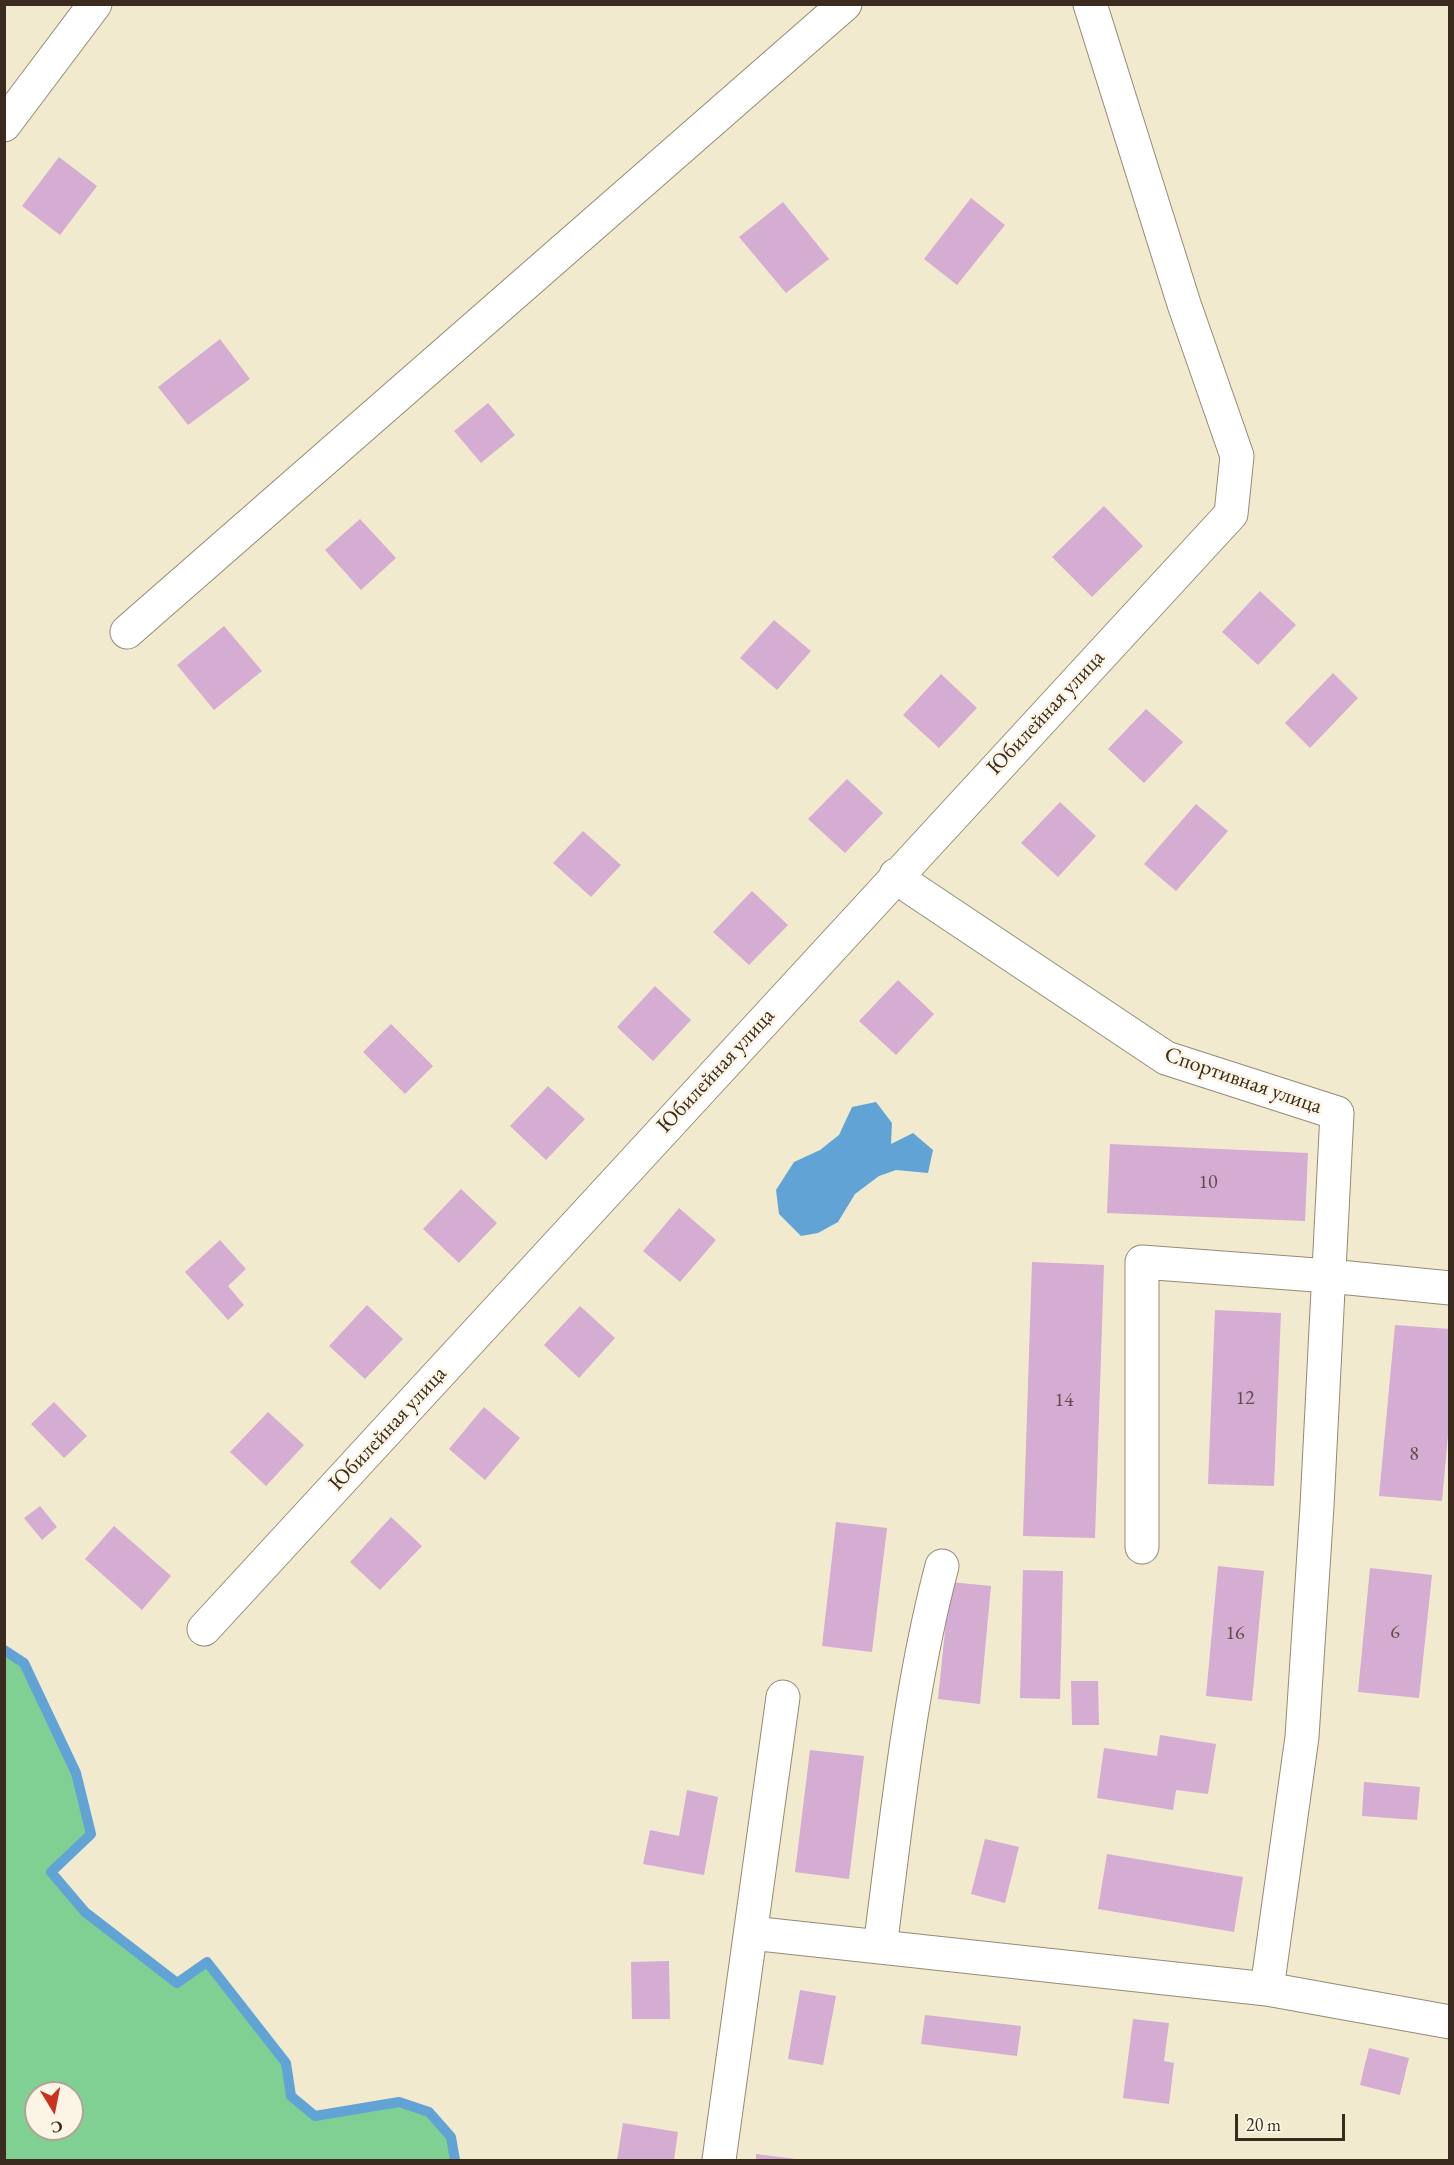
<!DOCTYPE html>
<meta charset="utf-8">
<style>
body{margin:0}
#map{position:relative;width:1454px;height:2165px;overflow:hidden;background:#f1eacf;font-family:"EB Garamond",serif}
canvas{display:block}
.frame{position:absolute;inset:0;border:6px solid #3b2a1e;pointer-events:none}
.north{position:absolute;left:24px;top:2081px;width:60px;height:60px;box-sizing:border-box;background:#fcf5e5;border:2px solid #afa495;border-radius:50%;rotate:170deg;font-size:16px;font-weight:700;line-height:24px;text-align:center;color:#3b2a1e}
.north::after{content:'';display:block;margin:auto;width:21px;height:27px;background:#c8321e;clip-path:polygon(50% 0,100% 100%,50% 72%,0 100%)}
.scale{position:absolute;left:1235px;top:2114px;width:110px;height:27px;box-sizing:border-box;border:3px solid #3b2a1e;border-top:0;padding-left:8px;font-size:18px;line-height:21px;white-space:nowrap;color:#3b2a1e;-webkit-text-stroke:4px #fcf5e5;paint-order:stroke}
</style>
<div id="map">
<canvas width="1454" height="2165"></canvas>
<div class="frame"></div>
<div class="north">С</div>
<div class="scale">20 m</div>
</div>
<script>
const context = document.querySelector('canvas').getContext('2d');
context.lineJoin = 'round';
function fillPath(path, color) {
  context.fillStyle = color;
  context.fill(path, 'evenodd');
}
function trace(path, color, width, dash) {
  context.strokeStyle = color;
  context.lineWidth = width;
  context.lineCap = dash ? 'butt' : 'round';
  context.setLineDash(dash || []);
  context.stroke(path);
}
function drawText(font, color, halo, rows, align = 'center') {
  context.font = font + ' "EB Garamond",serif';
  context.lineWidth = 5;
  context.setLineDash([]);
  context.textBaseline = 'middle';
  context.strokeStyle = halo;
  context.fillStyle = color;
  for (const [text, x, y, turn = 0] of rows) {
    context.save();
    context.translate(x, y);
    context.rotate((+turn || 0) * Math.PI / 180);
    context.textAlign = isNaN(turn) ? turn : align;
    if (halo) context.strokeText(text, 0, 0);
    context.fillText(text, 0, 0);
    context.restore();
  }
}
fillPath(new Path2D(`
 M4,1650l20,13 52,110 15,61 -40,38 34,40 92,71 30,-21 79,101 5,33 24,20 84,-14 30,10 22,25 4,23h-450zM36,2093h36v36h-36z`), '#7fd092');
fillPath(new Path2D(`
 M876,1102l16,21 -1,21 22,-11 20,17 -5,23 -32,-3 -17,6 -24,18 -17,28 -20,11 -17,3 -22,-22 -3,-24 18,-28 26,-12 19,-15 13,-28z`), '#62a3d6');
trace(new Path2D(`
 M4,1650l20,13 52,110 15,61 -40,38 34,40 92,71 30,-21 79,101 5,33 24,20 84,-14 30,10 22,25 4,23`), '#62a3d6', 10);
fillPath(new Path2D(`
 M59,157l38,29 -37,49 -38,-29z
 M971,198l34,27 -48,60 -33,-26z
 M783,202l46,57 -43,34 -47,-56z
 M220,339l30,40 -62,46 -30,-38z
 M488,403l27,32 -34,28 -27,-32z
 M1104,506l39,40 -51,51 -40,-40z
 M360,519l36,39 -35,32 -36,-40z
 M1260,591l36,34 -38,40 -36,-33z
 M774,620l37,31 -34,39 -37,-32z
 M224,626l38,45 -48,39 -37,-45z
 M1333,673l25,25 -48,50 -25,-25z
 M941,674l36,34 -38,40 -36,-33z
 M1146,709l37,33 -39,41 -36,-34z
 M847,779l36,34 -38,40 -37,-34z
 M1060,802l36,34 -38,41 -37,-34z
 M1196,804l32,27 -52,60 -32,-27z
 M583,831l38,34 -30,32 -38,-34z
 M752,891l36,34 -39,40 -36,-33z
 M898,980l36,34 -38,41 -37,-34z
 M655,986l36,34 -38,41 -36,-34z
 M391,1024l42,42 -28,28 -42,-42z
 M548,1086l37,33 -39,41 -36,-34z
 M1110,1144l198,9 -3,68 -198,-8z
 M461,1189l36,34 -38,40 -36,-34z
 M679,1208l37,32 -36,42 -37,-31z
 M220,1240l26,29 -18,17 16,19 -16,15 -43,-48z
 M1032,1262l72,3 -9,273 -72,-2z
 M367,1305l36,34 -38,40 -36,-33z
 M580,1306l35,32 -36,40 -35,-33z
 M1215,1310l66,3 -7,173 -66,-2z
 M1395,1325l55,4v84l-8,88 -63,-5z
 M54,1402l33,34 -23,22 -33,-34z
 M484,1407l36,31 -35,42 -36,-31z
 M268,1412l36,33 -38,41 -36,-34z
 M40,1506l17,21 -15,13 -18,-22z
 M391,1517l31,29 -42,44 -30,-28z
 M836,1522l51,6 -15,124 -50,-6z
 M114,1526l57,50 -29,34 -57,-51z
 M1218,1566l46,5 -12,130 -46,-5z
 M1370,1568l62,7 -13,123 -61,-6z
 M1023,1570l40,1 -3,128 -40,-1z
 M950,1582l41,4 -11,118 -42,-5z
 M1071,1681h27l1,44h-27z
 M1160,1735l56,9 -8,50 -32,-4 -3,20 -76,-12 7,-50 53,8z
 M810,1750l54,6 -15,123 -54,-7z
 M1364,1782l56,5 -3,33 -55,-4z
 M687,1790l31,7 -14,78 -61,-11 7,-34 29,6z
 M985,1839l34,8 -14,56 -34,-9z
 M1107,1854l136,23 -9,55 -136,-23z
 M669,1961l1,58h-38l-1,-57z
 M800,1990l36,6 -13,69 -35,-6z
 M925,2015l96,11 -4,30 -96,-12z
 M1133,2019l36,4 -5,38 10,2 -5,41 -46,-6z
 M1369,2048l40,10 -9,37 -40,-10z
 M623,2123l55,9 -4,28h-57z
 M756,2154l40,5v1h-40z`), '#d5acd2');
const minor = new Path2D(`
 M4,125l91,-121
 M127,632l718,-628
 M896,875l14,12 256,171 171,55 -20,393 -15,231 -35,252
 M1142,1547v-285l187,14 121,12
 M204,1629l1027,-1115 6,-58 -53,-152 -94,-300
 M751,1933l516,56 183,33
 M880,1947c17,-128 29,-256 62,-381
 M719,2160l64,-463`);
trace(minor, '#968a76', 35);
trace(minor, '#fff', 33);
drawText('20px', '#624a4b', null, [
 ["10",1208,1183],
 ["12",1245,1399],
 ["14",1064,1401],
 ["8",1414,1455],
 ["6",1395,1633],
 ["16",1235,1634]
]);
drawText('22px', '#3b2a1e', '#fcf5e5', [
 ["Юбилейная улица",1046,713,-47],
 ["Юбилейная улица",716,1071,-47],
 ["Спортивная улица",1243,1081,19],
 ["Юбилейная улица",388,1429,-47]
]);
</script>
